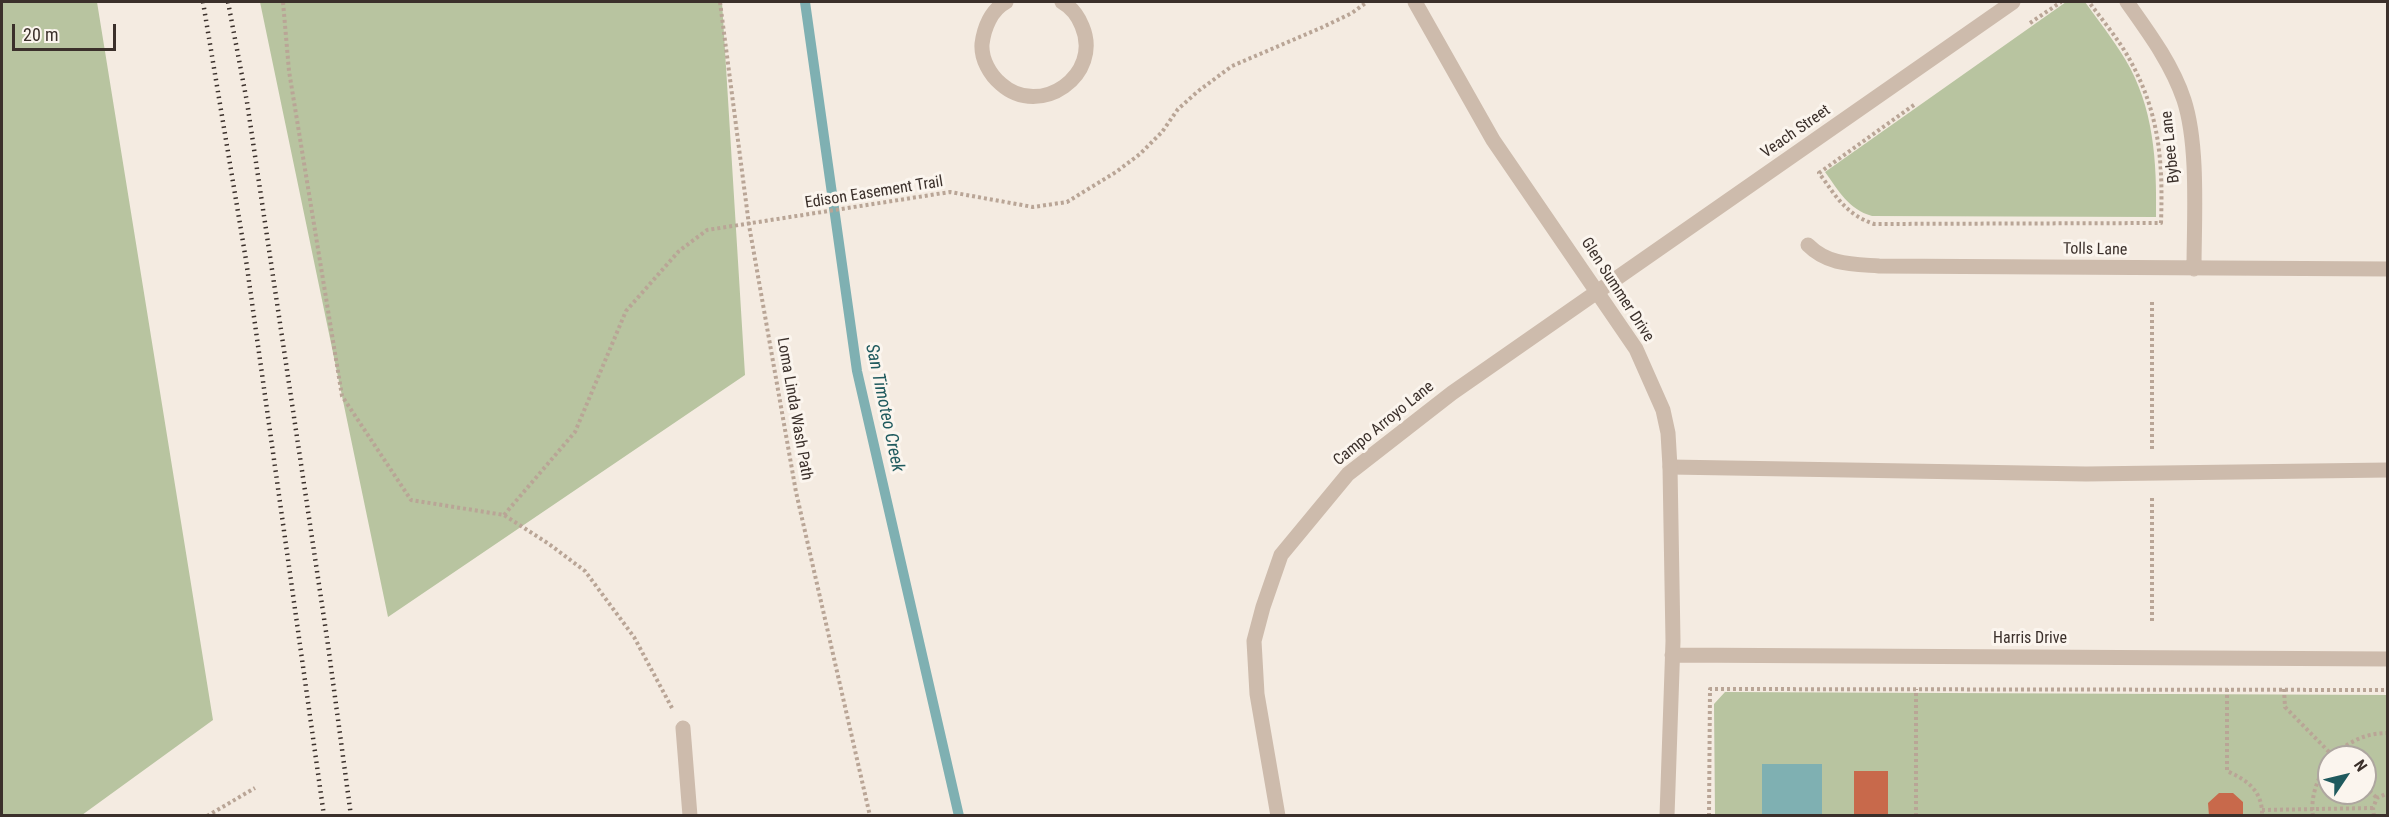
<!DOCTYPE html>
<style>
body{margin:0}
#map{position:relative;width:2389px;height:817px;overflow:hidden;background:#f4ebe1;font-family:"Roboto Condensed",sans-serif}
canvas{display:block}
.frame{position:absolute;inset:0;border:3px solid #3b302b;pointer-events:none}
.north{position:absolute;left:2317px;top:745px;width:60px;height:60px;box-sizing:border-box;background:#fbf5ee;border:2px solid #aea6a0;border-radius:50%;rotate:55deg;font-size:16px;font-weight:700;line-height:24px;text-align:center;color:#3b302b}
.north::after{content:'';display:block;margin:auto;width:21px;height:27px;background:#1f5a5e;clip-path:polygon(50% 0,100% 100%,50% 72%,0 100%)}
.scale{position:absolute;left:12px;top:24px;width:104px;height:27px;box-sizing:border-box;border:3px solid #3b302b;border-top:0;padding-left:8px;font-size:18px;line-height:21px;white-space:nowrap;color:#3b302b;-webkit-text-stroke:4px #fbf5ee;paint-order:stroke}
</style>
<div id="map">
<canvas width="2389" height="817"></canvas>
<div class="frame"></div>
<div class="north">N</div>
<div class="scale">20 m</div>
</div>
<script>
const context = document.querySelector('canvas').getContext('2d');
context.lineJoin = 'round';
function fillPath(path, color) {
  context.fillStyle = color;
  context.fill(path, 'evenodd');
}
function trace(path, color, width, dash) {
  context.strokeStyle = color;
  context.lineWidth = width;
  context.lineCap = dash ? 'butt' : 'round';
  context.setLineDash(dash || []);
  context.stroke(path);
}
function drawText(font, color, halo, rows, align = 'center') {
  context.font = font + ' "Roboto Condensed",sans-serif';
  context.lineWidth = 6;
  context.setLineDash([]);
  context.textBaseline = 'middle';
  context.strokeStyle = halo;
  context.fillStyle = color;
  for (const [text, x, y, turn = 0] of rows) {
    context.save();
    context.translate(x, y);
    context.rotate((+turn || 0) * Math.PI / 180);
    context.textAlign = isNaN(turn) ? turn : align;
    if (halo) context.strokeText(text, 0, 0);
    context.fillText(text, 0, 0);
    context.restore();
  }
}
fillPath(new Path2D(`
 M2,2h95l116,718 -131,95h-80z
 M260,2h462l23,373 -357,242z
 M2066,2h19c13,18 28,37 40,57 29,48 32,103 31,158l-284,-1c-24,-7 -33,-25 -47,-44z
 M1725,692l662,3v120h-672l-1,-111zM2329,757h36v36h-36z`), '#b8c4a0');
fillPath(new Path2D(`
 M1762,764h60v51h-60z`), '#7fb0b2');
trace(new Path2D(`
 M805,2l52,369 102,445`), '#7fb0b2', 10);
fillPath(new Path2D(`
 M1854,771h34v45h-34z
 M2219,793h14l10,9v14h-34l-1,-13z`), '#c8694b');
trace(new Path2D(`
 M283,2l6,69 53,325 69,104 93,15 45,29 36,27 49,66 38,71
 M720,2l29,223 47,267 74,324
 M2030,23l31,-21
 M1914,105l-95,68c17,23 26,41 55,51l287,-1c2,-59 -1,-108 -30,-161 -11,-21 -28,-41 -42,-60
 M2152,449v-150
 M2152,498v125
 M504,515l71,-83 51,-121 53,-60 28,-21 243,-38 83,15 34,-5 49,-30 24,-18 22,-22 16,-23 19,-17 35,-26 91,-39 29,-14 15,-11
 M2227,689v82c20,9 36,20 35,45
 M2284,689l1,18 49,50
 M2332,757c16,-15 33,-24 56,-24
 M2365,787l12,11
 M2262,810l111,-2
 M207,816l48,-28
 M1709,816l1,-127 678,1
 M1916,816v-127
 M2313,816c-3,-20 5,-39 16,-55
 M2374,816l-1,-8 4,-10 11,-5`), '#b9a596', 4, [3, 3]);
trace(new Path2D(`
 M1006,2c-15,8 -22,26 -24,42 -1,15 8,31 19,40 39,35 102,-9 81,-58 -4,-10 -11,-19 -20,-24
 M1670,467l416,7 302,-4`), '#cdbbac', 15);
trace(new Path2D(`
 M1415,2l78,138 143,209 27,61 5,23 2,34 3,174 -6,175
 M2127,2c22,31 45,62 57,98 15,46 10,120 10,169
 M1808,245c20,20 44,19 71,21l509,3
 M1672,655l716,4
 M683,728l7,88
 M1278,816l-21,-122 -3,-53 9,-34 18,-52 67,-81 104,-81 561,-391`), '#cdbbac', 15);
trace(new Path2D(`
 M203,2l43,258 78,556
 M228,2l19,100 81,543 23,171`), '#3b302b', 4.5, [1.5, 4.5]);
drawText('16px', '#3b302b', '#fbf5ee', [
 ["Veach Street",1796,132,-35],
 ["Bybee Lane",2171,147,-96],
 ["Edison Easement Trail",874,193,-9],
 ["Tolls Lane",2095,250,1],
 ["Glen Summer Drive",1617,290,57],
 ["Loma Linda Wash Path",794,409,80],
 ["Campo Arroyo Lane",1384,424,-39],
 ["Harris Drive",2030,639]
]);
drawText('italic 18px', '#1f5a5e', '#fbf5ee', [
 ["San Timoteo Creek",884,408,78]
]);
</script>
